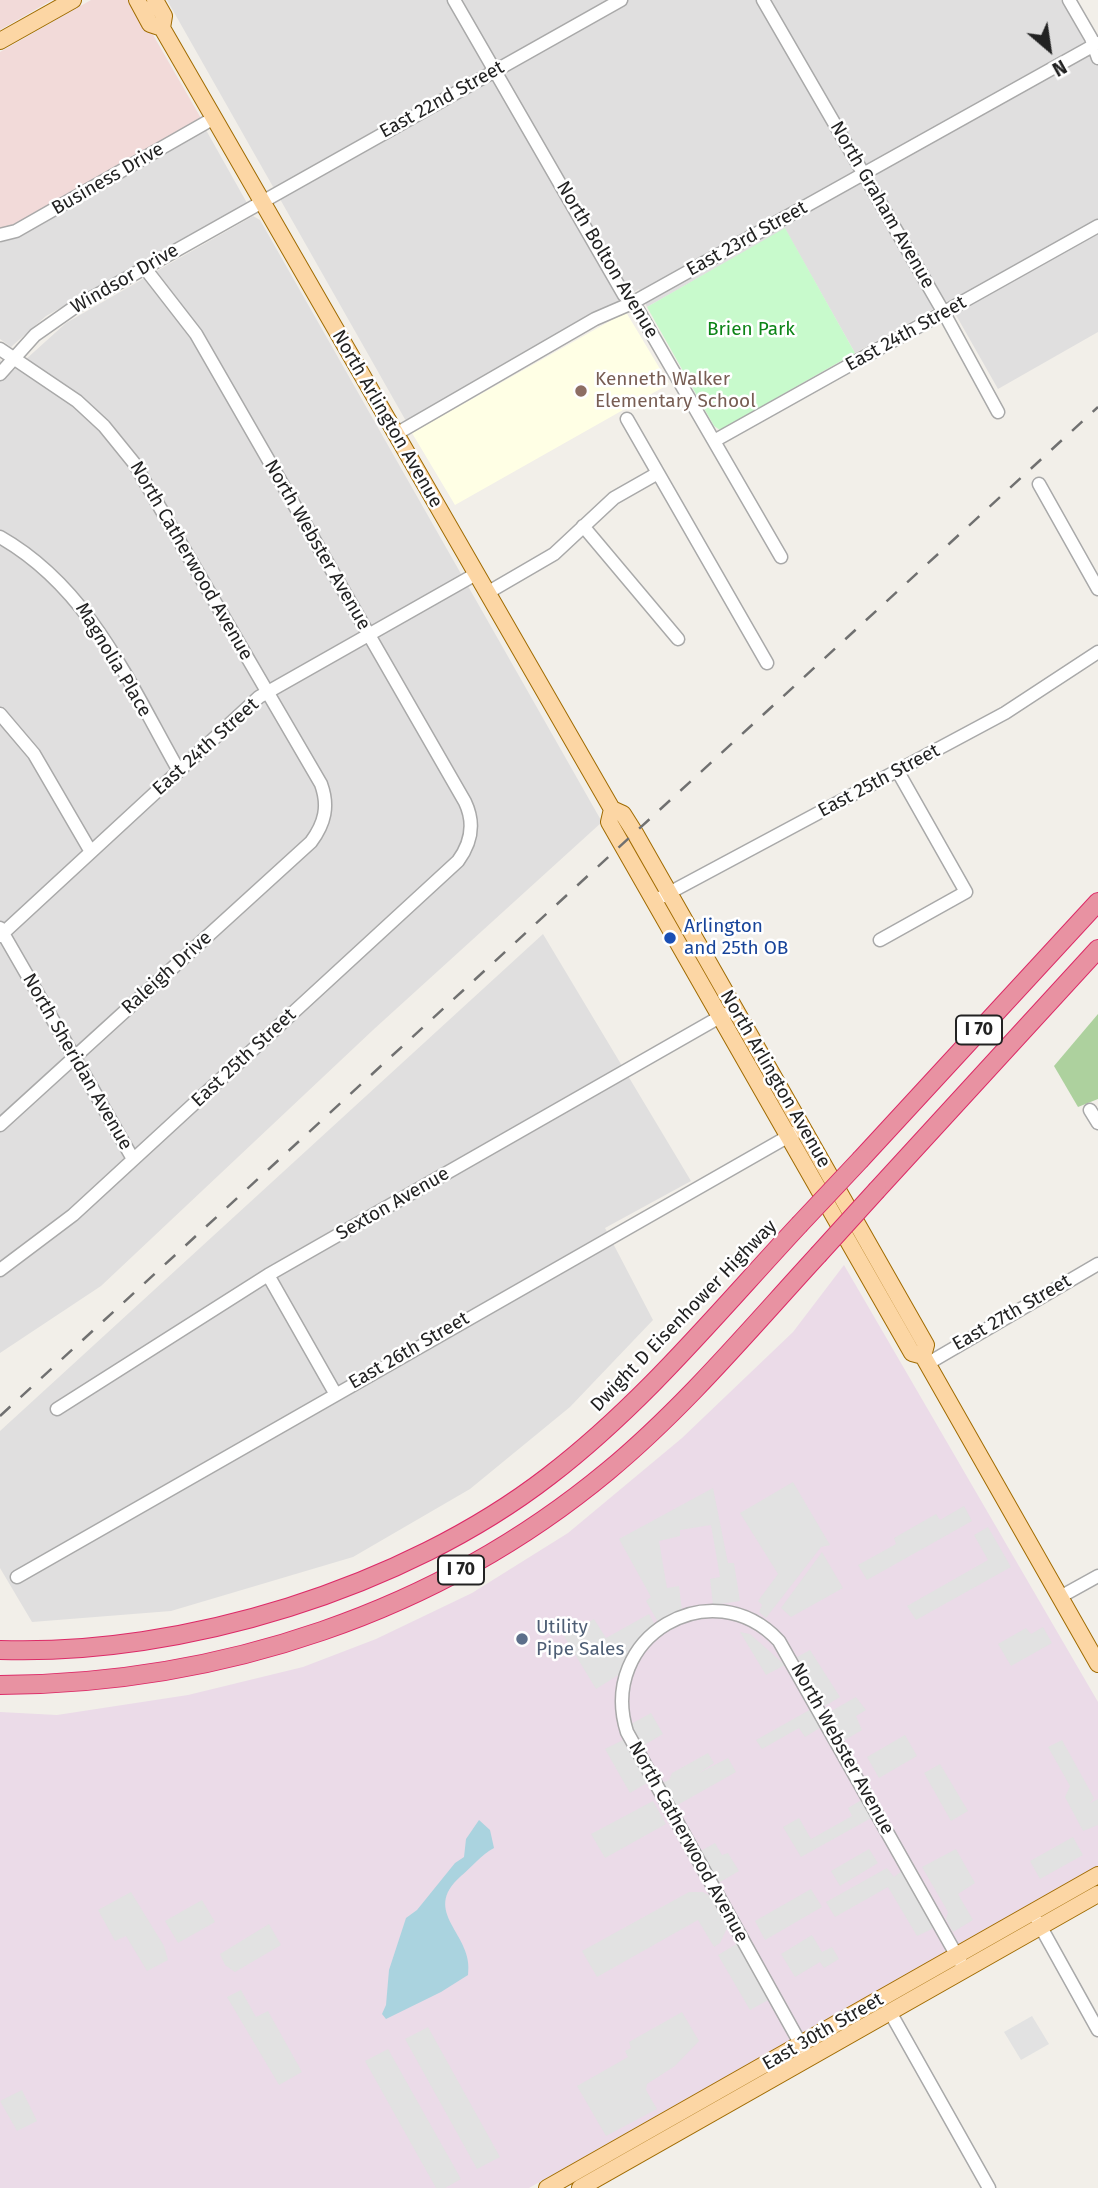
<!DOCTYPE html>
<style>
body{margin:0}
#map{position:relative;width:1098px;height:2188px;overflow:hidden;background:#f2efe9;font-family:"Fira Sans",sans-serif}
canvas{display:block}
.north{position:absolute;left:1014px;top:14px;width:70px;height:70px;-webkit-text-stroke:5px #fff;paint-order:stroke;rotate:151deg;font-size:19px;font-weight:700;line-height:28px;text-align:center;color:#222}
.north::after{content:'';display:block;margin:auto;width:24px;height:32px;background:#222;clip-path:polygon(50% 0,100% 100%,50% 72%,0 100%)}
</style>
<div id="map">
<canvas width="1098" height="2188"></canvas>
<div class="north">N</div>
</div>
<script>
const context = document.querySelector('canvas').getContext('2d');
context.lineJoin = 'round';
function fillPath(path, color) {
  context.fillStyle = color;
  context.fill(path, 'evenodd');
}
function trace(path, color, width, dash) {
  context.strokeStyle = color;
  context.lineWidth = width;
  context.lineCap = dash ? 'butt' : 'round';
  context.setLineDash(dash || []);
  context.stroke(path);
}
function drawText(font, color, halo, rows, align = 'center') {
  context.font = font + ' "Fira Sans",sans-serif';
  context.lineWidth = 5;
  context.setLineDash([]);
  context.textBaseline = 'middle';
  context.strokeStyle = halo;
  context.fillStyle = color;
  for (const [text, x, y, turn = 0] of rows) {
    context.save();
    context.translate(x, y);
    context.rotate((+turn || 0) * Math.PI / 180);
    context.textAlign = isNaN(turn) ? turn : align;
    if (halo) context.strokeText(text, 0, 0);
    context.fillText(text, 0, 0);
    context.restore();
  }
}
fillPath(new Path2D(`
 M167,0h894l37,65v267l-100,57 -50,-88 -93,52 -70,-124 -138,78 -8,-18 -233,132z
 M206,130l41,73 -201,113 -35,31 -11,-8v-96z
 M253,216l7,4 342,602 -229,208 -272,256 -101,67v-993l14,10 52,-47z
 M543,934l148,247 -86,47 48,92 -83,87 -100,82 -117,68 -182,54 -139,11 -32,-54v-137z`), '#e0dfdf');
fillPath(new Path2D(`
 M0,0h52l-52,30z
 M91,0h42l69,120 -191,108h-11v-176z`), '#f2dad9');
fillPath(new Path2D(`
 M844,1265l254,437v164l-569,322h-529v-476l57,3 131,-20 115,-28 73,-28 96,-46 96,-60 114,-95 111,-106z`), '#ebdbe8');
fillPath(new Path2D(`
 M626,312l43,72 -214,121 -43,-72z`), '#ffffe5');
fillPath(new Path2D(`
 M1098,1014v85l-20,8 -24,-41z`), '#add19e');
fillPath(new Path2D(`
 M785,228l70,125 -135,77 -6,-4 -67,-119z`), '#c8facc');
fillPath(new Path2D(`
 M793,1482l37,63 -9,2 -55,71 -7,-6 3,-7 -4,-4 20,-27 -38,-61z
 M713,1488l15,75h6l6,38 -27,4 -3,-26 10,-2 -9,-52 -31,5v6l-21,5 8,47 12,-2 3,24 -24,12 -12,-21 5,-4 -32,-58z
 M964,1506l8,15 -105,59 -9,-15 38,-21 -2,-6 42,-24 4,6z
 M988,1527l23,40 -95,53 -9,-14 81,-46 -14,-25z
 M822,1552l21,36 -52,29 -10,-9z
 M649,1614l6,11 -27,30 -8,19 -24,15 -32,-53 30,-17 12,19z
 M1043,1627l9,16 -41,23 -13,-22 28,-16 5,6z
 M740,1632l10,2 35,31 -19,10z
 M810,1650l30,47 -15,9 -28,-49z
 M856,1697l10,13 -10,6 6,14 -17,10 -17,-27z
 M813,1708l10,18 -18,11 -6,-9 -37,21 -6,-9z
 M651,1713l12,21 -22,13 -10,-23z
 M905,1735l12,21 -38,22 -12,-21z
 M623,1740l24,43 -17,10 -25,-44z
 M1062,1740l32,58 -4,5 8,-4v26l-15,6 -18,-34 5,-11 -22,-39z
 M708,1753l6,10 -15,10 29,-15 8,14 -62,35 -12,-24 7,-3 3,-7z
 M940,1764l28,47 -17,10 -27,-48z
 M863,1799l10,18 -72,40 -18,-30 16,-9 12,21 41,-23 -4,-8z
 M653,1801l13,23 -61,34 -14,-24z
 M1073,1837l10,18 -43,24 -10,-18z
 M715,1843l7,12 6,-2 11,18 -22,13 -18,-32z
 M869,1849l9,14 -38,23 -9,-15z
 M956,1849l19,34 -17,11 15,26 -20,12 -7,-13 2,-7 -26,-45z
 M887,1868l7,9 9,-7 30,52 -1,7 -15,7 -29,-49 -53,30 -9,-15z
 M811,1889l11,18 -57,33 -10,-19z
 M131,1892l33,54 4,14 -21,11 -21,-35 -11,5 -17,-31z
 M689,1892h14l10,6 15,28 -8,17 -6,4 -16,-27 -101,57 -15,-26z
 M202,1900l13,22 -37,21 -13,-22z
 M269,1924l12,21 -46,27 -10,-7 -5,-11z
 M812,1935l10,17 10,-5 7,12 -15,9 -4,-6 -25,15 -14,-23z
 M738,1943l32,56 -20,11 -32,-55z
 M241,1990l15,27 12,-6 34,61 -23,13 -52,-88z
 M682,2012l17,29 -24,25 -28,18 -1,6 11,19 -51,27 -29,-50 51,-29 -3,-6 6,-3 -2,-6z
 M1032,2016l17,28 -28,16 -17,-28z
 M428,2027l72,130 -23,12 -72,-130z
 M388,2049l73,130 -16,9h-9l-71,-127z
 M22,2090l15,31 -20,10 -17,-30z`), '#e2e2e2');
fillPath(new Path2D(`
 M479,1820l11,10 4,18c-13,7 -22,19 -33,28 -42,37 14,58 7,99l-27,17 -55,27 -4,-5 4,-9 3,-35 17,-52 11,-8 38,-47 9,-6 2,-18z`), '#aad3df');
const minor = new Path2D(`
 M454,0l170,295 14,15 143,247
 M763,0l181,313 54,99
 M1069,0l22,38 7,20
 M0,235l16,-4 198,-113
 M0,349l77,52 27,25 30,37 187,321c8,22 4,39 -10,58l-311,283
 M0,374l35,-39 37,-26 549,-309
 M627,419l140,244
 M396,434l199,-115 37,-16 466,-260
 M714,441l384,-215
 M1039,484l59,105
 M583,526l95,113
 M0,537c90,51 130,148 179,234
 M487,593l67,-39 60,-56 44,-25
 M0,714l34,40 57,98
 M654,901l351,-188 93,-61
 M0,928l133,231
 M0,936l259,-239 217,-123
 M880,940l86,-48 -69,-122
 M1090,1110l8,13
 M0,1270l73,-55 385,-354c14,-19 17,-38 7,-59l-269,-468 -52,-67
 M268,1275l67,118
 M927,1364l171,-100
 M57,1409l211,-134 457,-261
 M17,1577l779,-445
 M1060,1597l38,-21
 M1038,1922l60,108
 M890,2012l99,176
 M804,2050l-177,-318c-30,-95 85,-163 152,-91l182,322`);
const major = new Path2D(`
 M137,0l13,24 12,4
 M155,0l9,16 -2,12 52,90 398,691 11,5 12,19 291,512 -3,11
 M0,41l73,-41
 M612,809l-3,13 303,531 11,3 175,308
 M547,2188l551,-313
 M580,2188l518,-294`);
const highway = new Path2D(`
 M861,1159l237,-257
 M877,1190l221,-241
 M0,1650c183,6 404,-62 549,-174 94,-72 170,-165 250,-251
 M0,1685c220,-1 437,-72 608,-214 77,-64 142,-142 210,-216`);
trace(minor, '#a9a9a9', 15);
trace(major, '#a06b00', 18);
trace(highway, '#dc2a67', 20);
trace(minor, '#fff', 12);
trace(major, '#fcd6a4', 16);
trace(highway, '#e892a2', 18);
trace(new Path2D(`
 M0,1416l1098,-1009`), '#707070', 2.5, [14, 14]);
const highwayBridge = new Path2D(`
 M799,1225l62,-66
 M818,1255l59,-65`);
trace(highwayBridge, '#dc2a67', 20, []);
trace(highwayBridge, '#e892a2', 18);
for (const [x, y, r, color] of [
 [581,391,7,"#8d6e63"],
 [670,938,7,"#1a4fb4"],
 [522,1639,7,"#5c6f8a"]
]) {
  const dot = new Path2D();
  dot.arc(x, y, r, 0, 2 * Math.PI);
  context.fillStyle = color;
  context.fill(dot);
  trace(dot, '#fff', 2.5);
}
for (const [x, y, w] of [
 [979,1030,46],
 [461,1570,46]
]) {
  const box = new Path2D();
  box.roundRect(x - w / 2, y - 14.5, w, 29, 5);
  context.fillStyle = '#fff';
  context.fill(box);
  trace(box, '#222', 2);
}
drawText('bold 18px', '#222', null, [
 ["I 70",979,1030],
 ["I 70",461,1570]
]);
drawText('19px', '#222', '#fff', [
 ["East 22nd Street",442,100,-29],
 ["Business Drive",108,179,-30],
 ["North Graham Avenue",882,205,60],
 ["East 23rd Street",747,239,-29],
 ["North Bolton Avenue",607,260,59],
 ["Windsor Drive",125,279,-30],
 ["East 24th Street",906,334,-29],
 ["North Arlington Avenue",387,419,60],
 ["North Webster Avenue",317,545,60],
 ["North Catherwood Avenue",191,561,60],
 ["Magnolia Place",113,660,59],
 ["East 24th Street",206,747,-42],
 ["East 25th Street",879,781,-28],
 ["Raleigh Drive",167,973,-42],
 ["East 25th Street",244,1058,-43],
 ["North Sheridan Avenue",77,1062,60],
 ["North Arlington Avenue",775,1079,60],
 ["Sexton Avenue",393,1204,-30],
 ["East 27th Street",1012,1313,-30],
 ["Dwight D Eisenhower Highway",684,1316,-46],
 ["East 26th Street",409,1351,-30],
 ["North Webster Avenue",842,1749,61],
 ["North Catherwood Avenue",688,1842,61],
 ["East 30th Street",823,2032,-30]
]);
drawText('19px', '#0c8416', '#fff', [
 ["Brien Park",751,330]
]);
drawText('19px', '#785e54', '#fff', [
 ["Kenneth Walker",595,380],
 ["Elementary School",595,402]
], 'left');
drawText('19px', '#164399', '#fff', [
 ["Arlington",684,927],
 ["and 25th OB",684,949]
], 'left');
drawText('19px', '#4e5e75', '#fff', [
 ["Utility",536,1628],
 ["Pipe Sales",536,1650]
], 'left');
</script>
